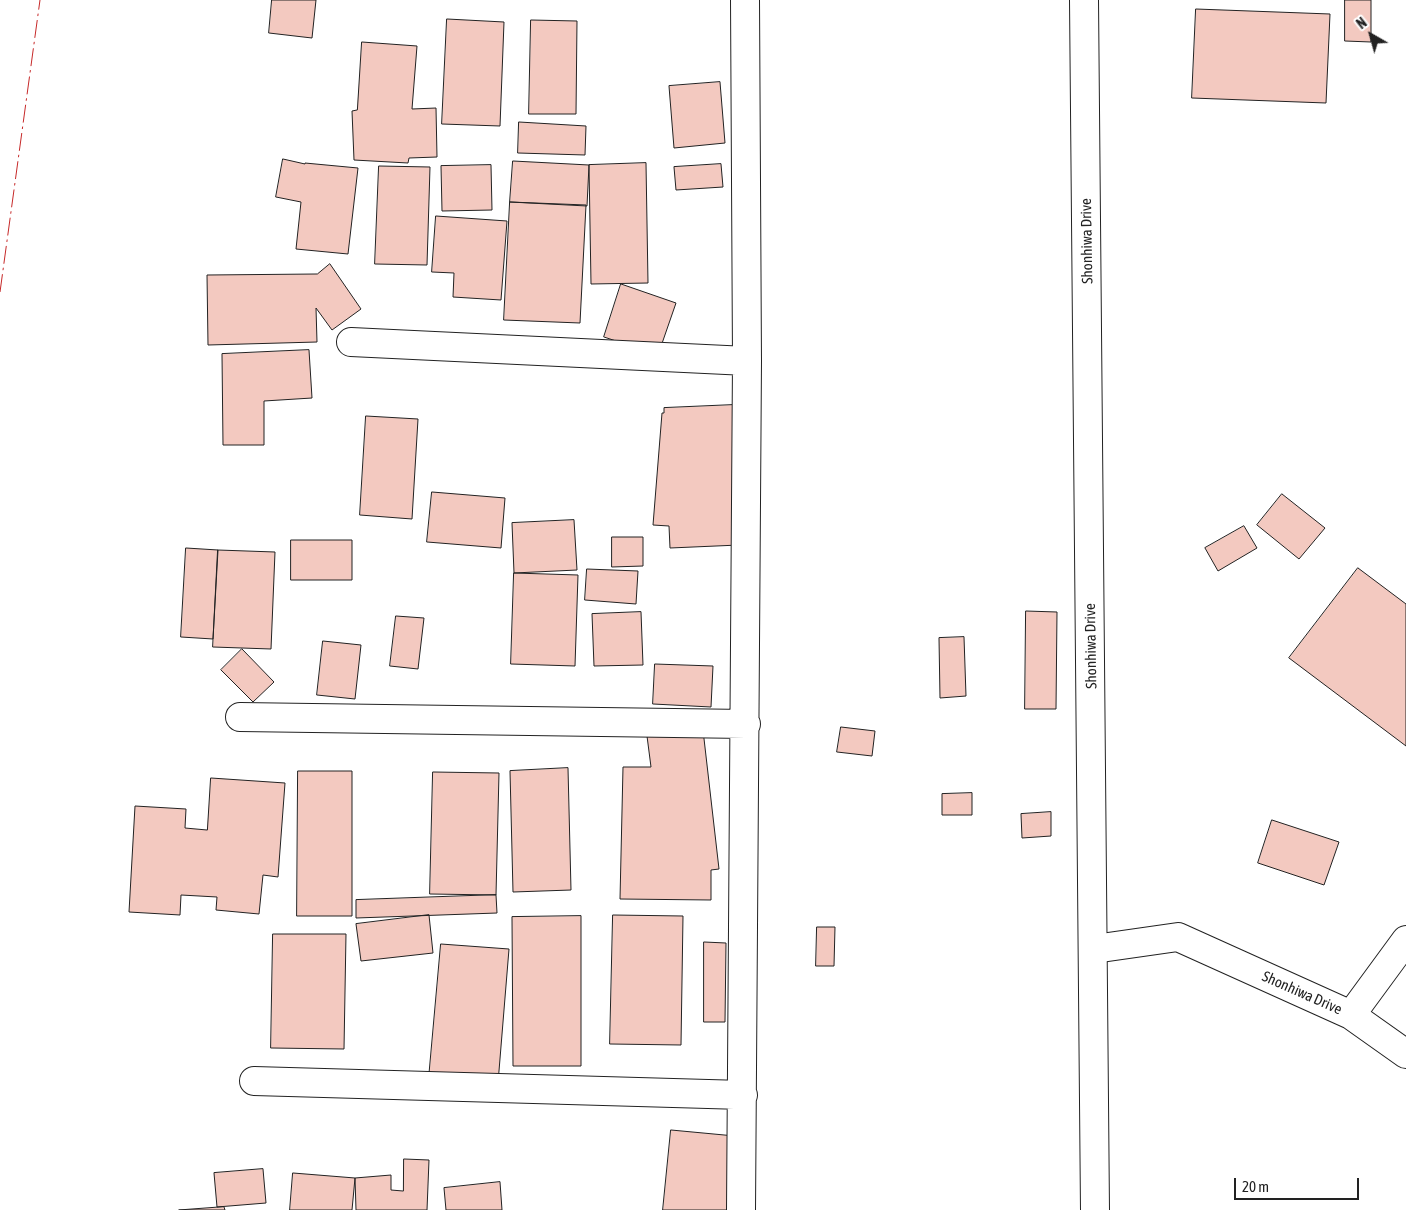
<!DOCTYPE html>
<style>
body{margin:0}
#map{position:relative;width:1406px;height:1210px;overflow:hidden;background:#fff;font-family:"Asap Condensed",sans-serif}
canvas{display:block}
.north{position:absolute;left:1346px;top:10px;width:50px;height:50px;-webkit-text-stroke:4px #fff;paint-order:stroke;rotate:322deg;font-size:14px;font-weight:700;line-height:20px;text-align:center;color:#222}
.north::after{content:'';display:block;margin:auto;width:18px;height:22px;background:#222;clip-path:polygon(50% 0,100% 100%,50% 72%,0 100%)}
.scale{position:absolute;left:1234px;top:1178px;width:125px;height:22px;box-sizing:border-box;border:2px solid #222;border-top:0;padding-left:6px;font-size:15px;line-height:18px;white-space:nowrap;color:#222;-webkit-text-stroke:4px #fff;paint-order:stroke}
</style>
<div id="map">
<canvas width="1406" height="1210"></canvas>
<div class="north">N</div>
<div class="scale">20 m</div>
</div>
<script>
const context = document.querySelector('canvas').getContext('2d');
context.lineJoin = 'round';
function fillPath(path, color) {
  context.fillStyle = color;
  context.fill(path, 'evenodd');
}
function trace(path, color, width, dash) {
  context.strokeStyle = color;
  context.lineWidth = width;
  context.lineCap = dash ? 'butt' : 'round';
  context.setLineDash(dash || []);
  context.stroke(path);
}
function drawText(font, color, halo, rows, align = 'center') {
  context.font = font + ' "Asap Condensed",sans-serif';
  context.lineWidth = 4;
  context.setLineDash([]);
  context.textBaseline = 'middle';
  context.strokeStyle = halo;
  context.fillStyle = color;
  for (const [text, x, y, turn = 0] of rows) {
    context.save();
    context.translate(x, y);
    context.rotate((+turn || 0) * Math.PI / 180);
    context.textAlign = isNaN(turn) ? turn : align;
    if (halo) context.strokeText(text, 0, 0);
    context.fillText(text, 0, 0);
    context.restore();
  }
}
const building = new Path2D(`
 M272,0h44l-4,38 -43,-5z
 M1345,0h26v42l-26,-1z
 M1196,9l134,5 -4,89 -134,-5z
 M447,19l57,3 -4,104 -58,-2z
 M531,20l46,1 -1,93h-47z
 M362,42l55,4 -5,63 24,-1 1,49 -28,1 -1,5 -54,-3 -2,-49 5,-1z
 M720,82l5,61 -51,5 -5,-62z
 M519,122l67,4 -1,29 -67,-2z
 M283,159l22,5v-1l53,5 -10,86 -52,-5 5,-47 -25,-5z
 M513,161l76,4 -2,41 -77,-4z
 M646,163l2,120 -57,1 -2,-119z
 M721,164l2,23 -47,3 -2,-23z
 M491,165l1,45 -50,1 -1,-45z
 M379,166l51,1 -3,98 -52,-1z
 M510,202l76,3 -6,118 -76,-3z
 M436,216l71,5 -6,79 -48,-3 1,-24 -22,-1z
 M330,264l31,45 -29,21 -16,-22 1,34 -109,3 -1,-70 110,-1z
 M621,284l55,19 -18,52 -54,-18z
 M309,350l3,48 -48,3v44h-41l-1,-91z
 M733,405l6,140 -69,3 -1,-22 -16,-1 9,-112h2v-5z
 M366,416l52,3 -6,100 -52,-4z
 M432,492l73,6 -4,50 -74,-6z
 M1282,494l43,34 -26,31 -42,-34z
 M574,520l3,50 -63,3 -2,-50z
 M1244,526l13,22 -39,23 -13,-23z
 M612,537h31v29l-31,1z
 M291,540h61v40h-61z
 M186,548l32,2 -5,89 -32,-2z
 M218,550l57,2 -4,97 -58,-2z
 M1358,568l48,36v142l-117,-88z
 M587,569l51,2 -2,33 -51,-4z
 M514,573l64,2 -3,91 -64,-2z
 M1026,611l31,1 -1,97h-31z
 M641,612l2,53 -49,1 -2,-52z
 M396,616l28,2 -6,51 -28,-3z
 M964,637l2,59 -26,2 -1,-60z
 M323,641l38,4 -6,54 -38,-4z
 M242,649l32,33 -21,20 -32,-32z
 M655,664l58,2 -2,41 -58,-3z
 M841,727l34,4 -3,25 -35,-4z
 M703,730l16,139 -8,1v30l-91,-1 3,-132h28l-4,-31z
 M568,768l3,122 -58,2 -3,-121z
 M298,771h54v145h-55z
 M433,772l66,1 -3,122 -66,-1z
 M211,778l74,5 -7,94 -15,-2 -4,39 -43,-4 1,-13 -36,-2 -1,20 -51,-3 6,-106 51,3 -1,19 22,2z
 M972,793v22h-30v-21z
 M1051,812v24l-29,2 -1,-24z
 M1272,820l67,22 -15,43 -66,-22z
 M496,895l1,18 -141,5v-18z
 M429,915l4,38 -72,8 -5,-37z
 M613,915l70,1 -2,129 -71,-1z
 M581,916v150h-68l-1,-149z
 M817,927h18l-1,39h-18z
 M273,934h73l-2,115 -73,-1z
 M704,942l22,1 -1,79h-21z
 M441,944l68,5 -11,134 -69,-5z
 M671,1130l64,6 -8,74h-64z
 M404,1159l25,1 -2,50h-71l-1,-32 36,-3v15l12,1z
 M263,1169l3,34 -49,4 -3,-34z
 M293,1173l62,5 -3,32h-62z
 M500,1182l2,28h-56l-2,-22z
 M224,1207l1,3h-46z`);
fillPath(building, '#f3c9c0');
trace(building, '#222', 1);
const street = new Path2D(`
 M351,342l396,19
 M240,717l506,7
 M1094,949l84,-12 173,78 55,39
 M1351,1015l55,-75
 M254,1081l489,14
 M741,1210l6,-849 -2,-361`);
const secondary = new Path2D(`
 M1084,0l11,1210`);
trace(street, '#222', 30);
trace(secondary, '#222', 30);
trace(street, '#fff', 28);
trace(secondary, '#fff', 28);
trace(new Path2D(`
 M0,292l40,-292`), '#c62828', 1, [18, 4, 2.5, 4]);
drawText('15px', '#222', '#fff', [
 ["Shonhiwa Drive",1087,241,-91],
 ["Shonhiwa Drive",1091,646,-91],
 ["Shonhiwa Drive",1302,993,24]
]);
</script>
